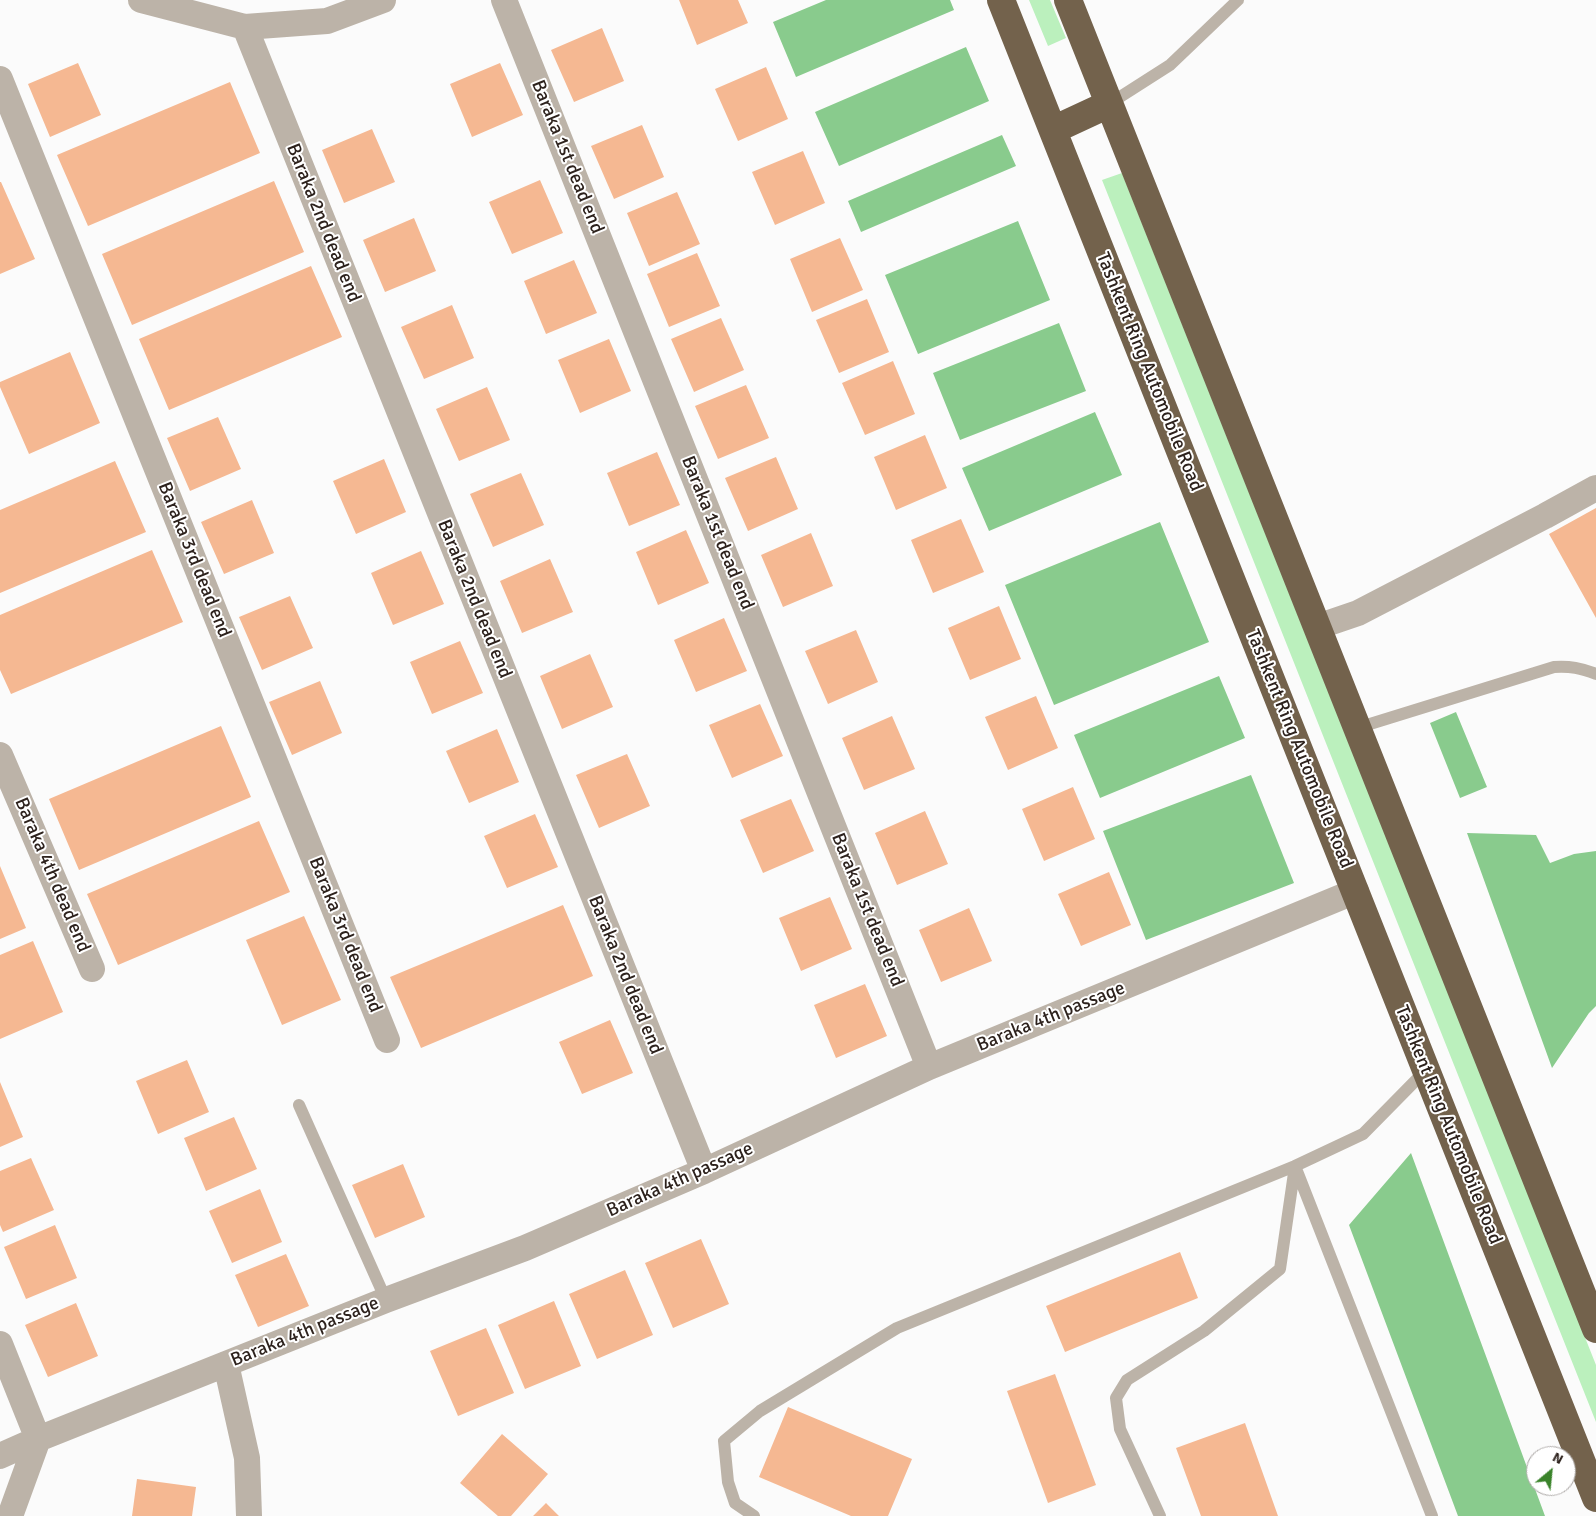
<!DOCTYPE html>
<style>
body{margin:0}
#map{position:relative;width:1596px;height:1516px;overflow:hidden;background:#fbfbfb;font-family:Signika,sans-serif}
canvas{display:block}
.north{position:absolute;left:1526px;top:1446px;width:50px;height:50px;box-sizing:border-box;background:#fff;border:1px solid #aba7a5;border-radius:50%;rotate:28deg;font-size:14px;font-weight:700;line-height:20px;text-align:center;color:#2d221d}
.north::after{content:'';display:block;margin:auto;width:18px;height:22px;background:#3a832a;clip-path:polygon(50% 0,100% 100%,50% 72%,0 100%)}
</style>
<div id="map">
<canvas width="1596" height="1516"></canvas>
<div class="north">N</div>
</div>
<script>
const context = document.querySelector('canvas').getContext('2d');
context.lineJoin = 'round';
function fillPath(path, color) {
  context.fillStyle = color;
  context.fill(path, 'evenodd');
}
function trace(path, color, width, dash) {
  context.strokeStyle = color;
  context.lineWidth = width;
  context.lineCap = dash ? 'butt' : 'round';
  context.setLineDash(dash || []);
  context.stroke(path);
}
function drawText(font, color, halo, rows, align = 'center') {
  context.font = font + ' Signika,sans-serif';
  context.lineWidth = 4;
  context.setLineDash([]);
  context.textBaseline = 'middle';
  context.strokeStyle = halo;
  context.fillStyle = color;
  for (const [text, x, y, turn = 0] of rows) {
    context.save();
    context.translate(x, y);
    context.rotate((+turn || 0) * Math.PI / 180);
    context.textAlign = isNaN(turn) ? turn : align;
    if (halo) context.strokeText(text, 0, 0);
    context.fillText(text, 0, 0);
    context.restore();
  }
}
fillPath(new Path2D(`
 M1029,0h21l16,38 -18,8z
 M1122,173l474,1192v57l-494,-1242z`), '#bbf0bd');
fillPath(new Path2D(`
 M826,0h124l4,10 -158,67 -23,-55z
 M966,47l23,54 -150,65 -24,-54z
 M1002,135l14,31 -155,66 -13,-31z
 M1018,221l32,79 -132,54 -33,-79z
 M1059,323l27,68 -126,49 -27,-67z
 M1095,412l27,63 -133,56 -27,-63z
 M1160,522l49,120 -155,63 -49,-120z
 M1219,676l26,62 -145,60 -26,-63z
 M1456,712l31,75 -27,11 -30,-75z
 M1251,775l43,108 -148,57 -43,-109z
 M1467,833l69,2 14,28 24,-9 22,-3v155l-7,7 -37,55z
 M1411,1153l134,363h-87l-109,-291z`), '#89cb8d');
fillPath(new Path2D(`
 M679,0h59l10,23 -51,22z
 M602,28l22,53 -50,21 -23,-52z
 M78,63l23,52 -51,22 -22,-53z
 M500,63l23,52 -51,22 -22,-53z
 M766,67l22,52 -50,22 -23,-52z
 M230,82l30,71 -172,73 -31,-71z
 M642,125l22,52 -50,22 -23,-53z
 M372,129l23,53 -51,21 -22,-53z
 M803,151l22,52 -50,22 -23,-53z
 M540,180l23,53 -51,21 -23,-52z
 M274,181l30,71 -172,73 -30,-71z
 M0,182h1l34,77 -35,15z
 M677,192l23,52 -51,22 -22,-53z
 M414,218l22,53 -51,21 -22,-52z
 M840,238l23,52 -51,22 -22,-53z
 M697,253l23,53 -51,21 -22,-53z
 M574,260l23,53 -51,21 -22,-53z
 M311,266l31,71 -173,73 -30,-71z
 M867,299l22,53 -50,21 -23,-53z
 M452,305l22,53 -50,21 -23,-52z
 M721,318l23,52 -50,22 -23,-53z
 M609,339l22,52 -51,22 -22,-53z
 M70,352l30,71 -71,31 -29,-67v-5z
 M893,361l22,53 -50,21 -23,-52z
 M746,385l23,53 -51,21 -23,-53z
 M487,387l23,53 -51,21 -23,-52z
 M218,417l23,52 -51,22 -23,-53z
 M925,435l22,53 -51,22 -22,-53z
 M657,452l23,53 -51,21 -22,-53z
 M776,457l22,52 -50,22 -23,-53z
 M384,459l22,53 -50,22 -23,-53z
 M115,461l31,71 -146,61v-83z
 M521,473l23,52 -51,22 -23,-53z
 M252,500l22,53 -50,21 -23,-52z
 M1596,508v110l-47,-84z
 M961,519l23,53 -51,21 -22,-53z
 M686,530l23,53 -51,22 -22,-53z
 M811,533l22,53 -50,21 -22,-52z
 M152,550l31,72 -172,72 -11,-24v-55z
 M421,551l23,53 -51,21 -22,-52z
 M550,559l23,53 -51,21 -22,-52z
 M290,596l23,52 -51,22 -23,-53z
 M999,606l22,53 -51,21 -22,-52z
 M724,618l23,53 -51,21 -22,-52z
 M856,630l22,52 -50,22 -23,-53z
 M460,641l23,52 -51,21 -22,-52z
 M590,654l23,53 -51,22 -22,-53z
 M320,681l22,52 -50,22 -23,-53z
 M1036,696l22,52 -50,22 -23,-53z
 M760,704l23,52 -51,22 -23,-53z
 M892,716l23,53 -51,21 -22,-52z
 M221,726l30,71 -172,73 -30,-71z
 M497,729l22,53 -50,21 -23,-52z
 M627,754l23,52 -51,22 -23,-53z
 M1073,787l22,52 -51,22 -22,-52z
 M791,799l23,52 -51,22 -23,-53z
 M925,811l23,53 -51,21 -22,-52z
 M535,814l23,53 -51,21 -23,-52z
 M259,821l31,71 -172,73 -31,-71z
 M0,866l26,62 -26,11z
 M1109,872l22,53 -50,21 -23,-52z
 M830,897l22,52 -51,22 -22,-53z
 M563,905l30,71 -172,72 -31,-71z
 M969,908l23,53 -51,21 -22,-52z
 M304,916l37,84 -59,25 -36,-85z
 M33,941l30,71 -63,27v-84z
 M865,984l22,52 -51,22 -22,-53z
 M610,1020l23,53 -51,21 -23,-52z
 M187,1060l22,52 -51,22 -22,-53z
 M0,1082l23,55 -23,10z
 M234,1117l23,52 -51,22 -22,-53z
 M31,1158l23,52 -51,22 -3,-7v-54z
 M403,1164l22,53 -50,21 -23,-53z
 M260,1189l22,53 -50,21 -23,-52z
 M55,1225l22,53 -51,21 -22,-52z
 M701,1239l28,65 -56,24 -28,-65z
 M1180,1252l18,46 -133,54 -19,-46z
 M286,1254l23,52 -51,21 -23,-52z
 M625,1270l28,65 -56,24 -28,-65z
 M554,1301l27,65 -56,23 -27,-64z
 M76,1303l22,53 -50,21 -23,-52z
 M486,1328l28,65 -56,23 -28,-65z
 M1055,1374l41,111 -48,18 -41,-112z
 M788,1407l124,52 -24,57h-37l-92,-39z
 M1245,1423l33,93h-77l-25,-68z
 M502,1434l46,40 -37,42h-13l-38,-33z
 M137,1479l59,8 -4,29h-60z
 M546,1503l13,13h-26z`), '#f5b892');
trace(new Path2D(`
 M1109,104l61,-39 68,-65
 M1357,728l197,-61c16,-1 27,1 42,7
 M299,1105l87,195
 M754,1516l-19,-13 -7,-21 -4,-41 36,-30 137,-83 398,-162 137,350
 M1160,1516l-40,-87 -4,-31 11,-18 77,-49 76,-62 15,-103 68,-32 63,-64`), '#bcb3a8', 12);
trace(new Path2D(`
 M141,0l104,27 82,-6 56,-21
 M504,0l425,1067
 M245,27l459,1144
 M0,79l387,961
 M1317,627l41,-14 187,-97 51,-28
 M0,755l92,214
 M0,1344l38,95 -28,77
 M226,1364l21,94 2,58
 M0,1456l38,-17 348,-139 139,-52 179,-77 225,-104 427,-176`), '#bcb3a8', 26);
trace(new Path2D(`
 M1001,0l595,1498
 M1068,0l528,1329
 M1053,130l56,-26`), '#73624c', 28);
drawText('19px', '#2d221d', '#fff', [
 ["Baraka 1st dead end",567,157,68],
 ["Baraka 2nd dead end",323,223,68],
 ["Tashkent Ring Automobile Road",1149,372,68],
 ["Baraka 1st dead end",717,533,68],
 ["Baraka 3rd dead end",194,560,68],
 ["Baraka 2nd dead end",474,599,68],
 ["Tashkent Ring Automobile Road",1299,749,68],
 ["Baraka 4th dead end",52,875,67],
 ["Baraka 1st dead end",867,910,68],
 ["Baraka 3rd dead end",345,935,68],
 ["Baraka 2nd dead end",625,975,68],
 ["Baraka 4th passage",1051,1017,-22],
 ["Tashkent Ring Automobile Road",1448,1125,68],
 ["Baraka 4th passage",680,1180,-24],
 ["Baraka 4th passage",305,1332,-22]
]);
</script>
